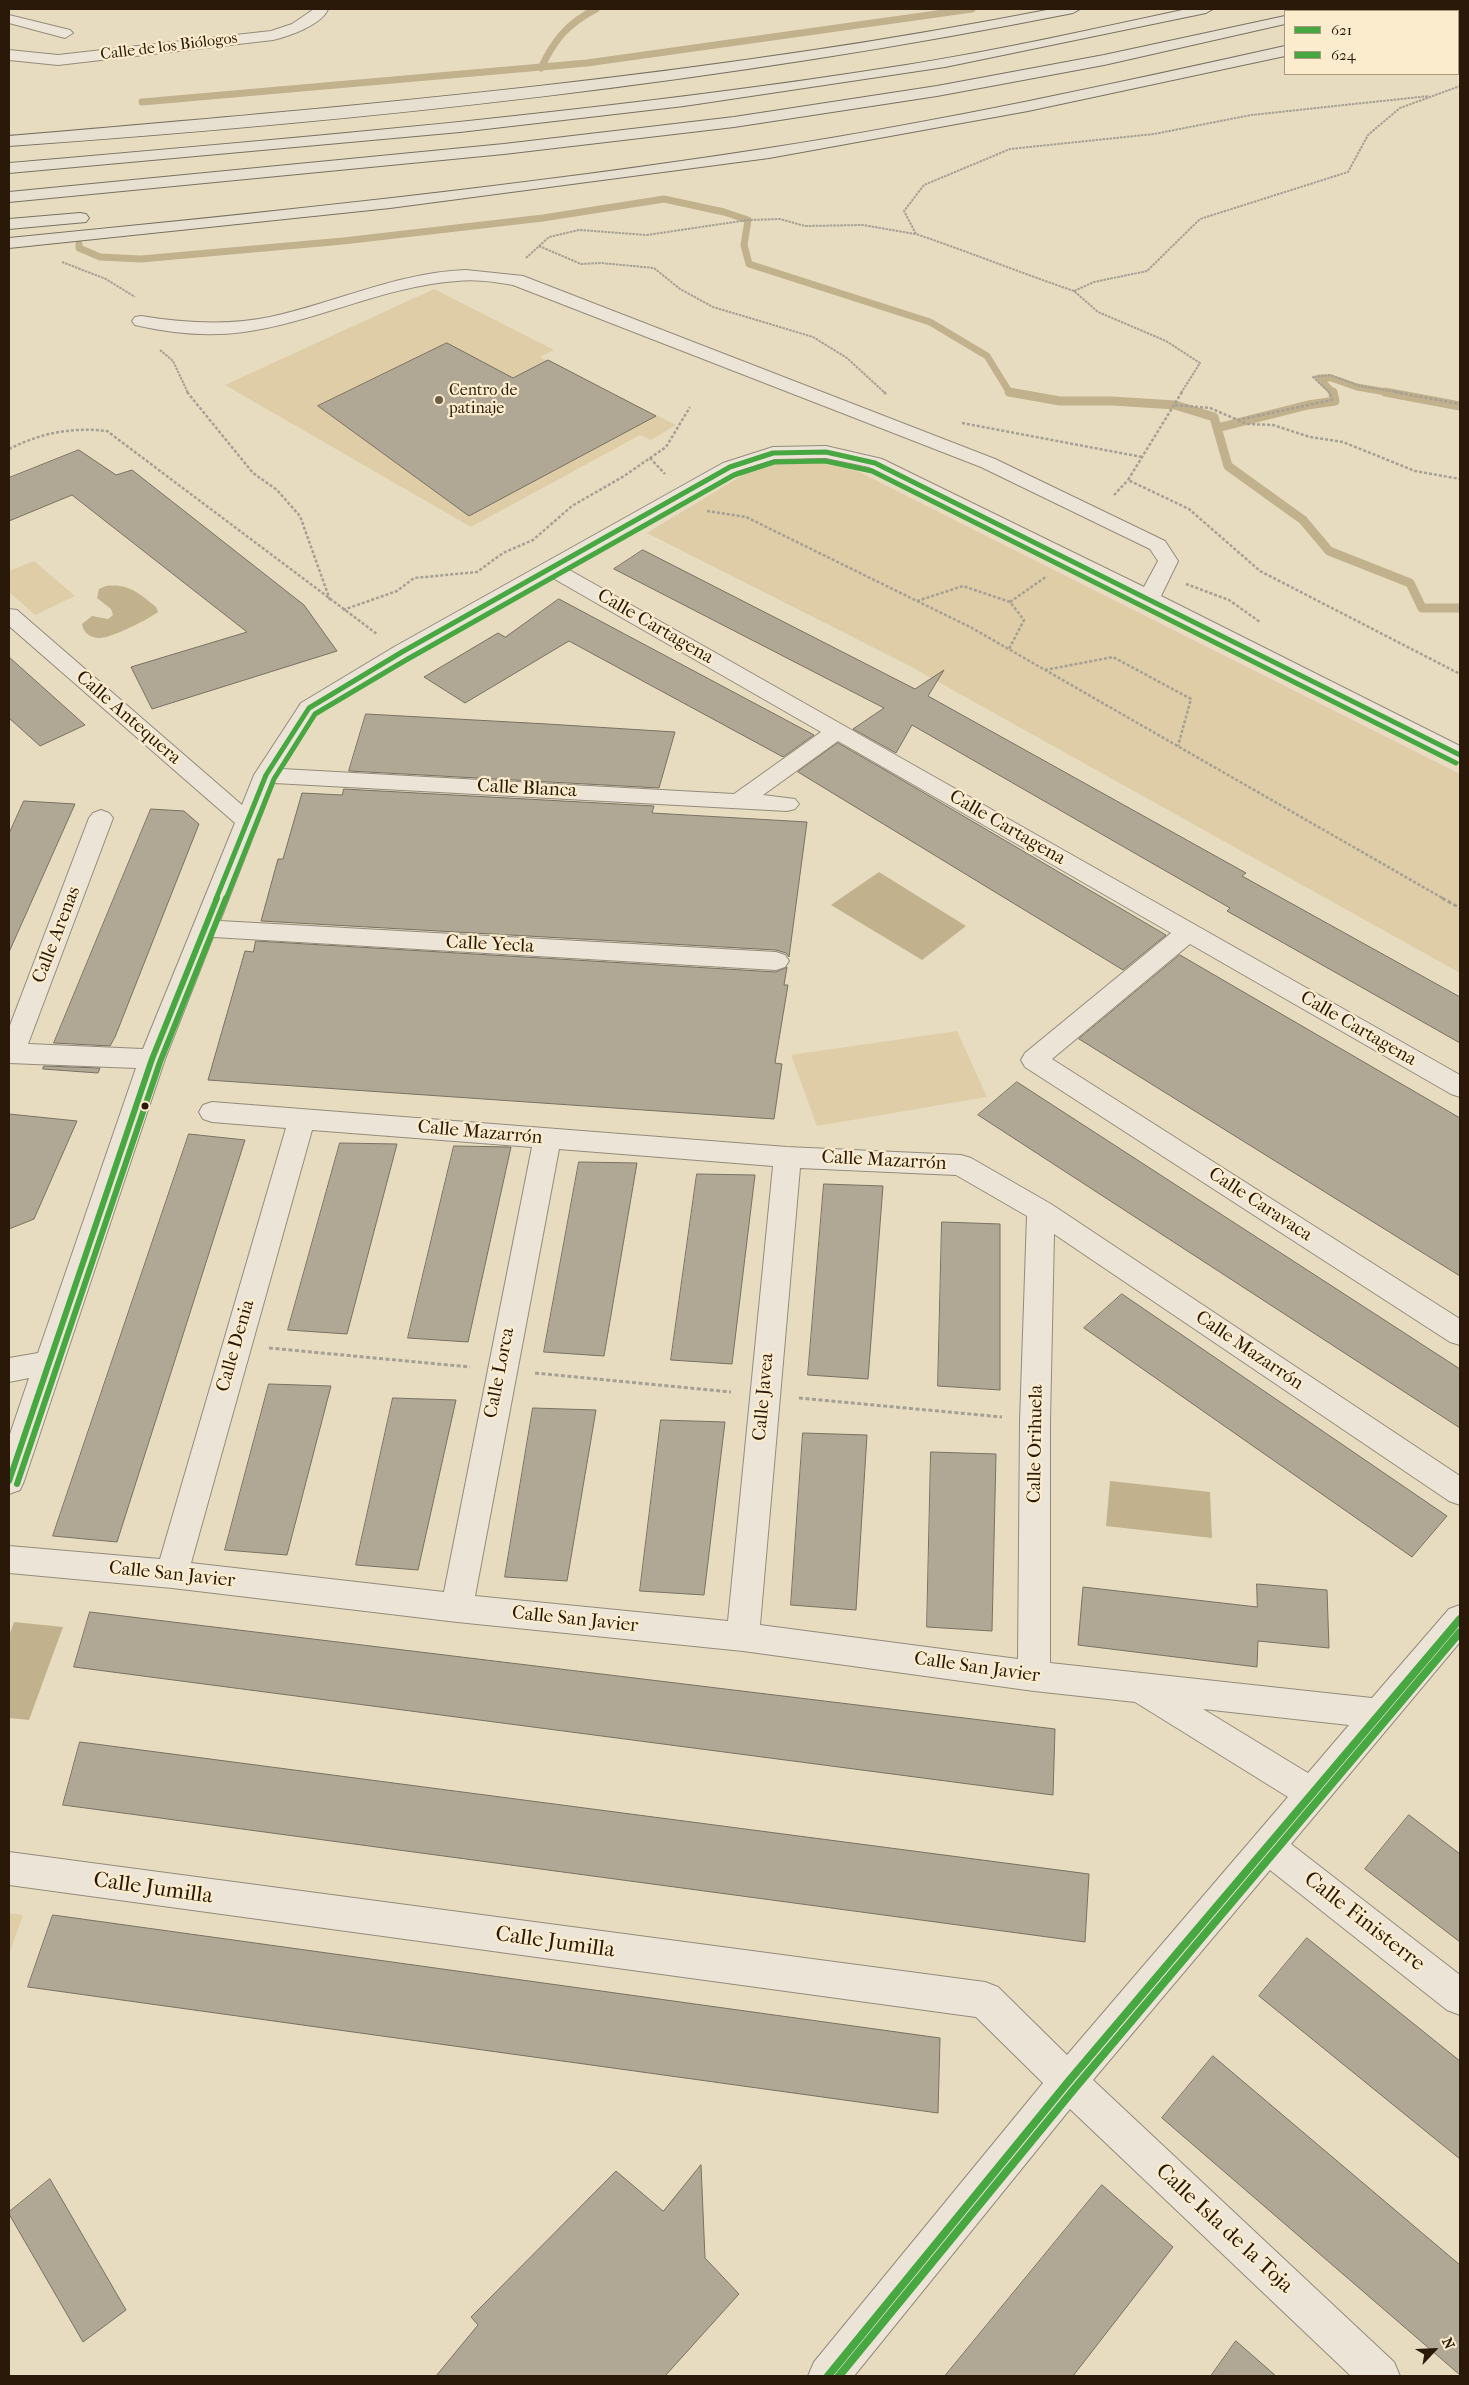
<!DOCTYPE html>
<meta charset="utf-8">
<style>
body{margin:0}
#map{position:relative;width:1469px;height:2385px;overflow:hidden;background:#e8dcc0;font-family:"IM FELL French Canon",serif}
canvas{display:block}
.frame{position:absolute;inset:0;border:10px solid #2a1908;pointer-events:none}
.legend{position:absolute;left:1284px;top:10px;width:175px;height:65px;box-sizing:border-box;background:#faeccc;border:1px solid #a7987e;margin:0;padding:6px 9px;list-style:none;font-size:15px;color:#2a1908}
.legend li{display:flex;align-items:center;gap:10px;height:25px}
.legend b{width:25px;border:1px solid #a7987e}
.north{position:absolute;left:1409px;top:2325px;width:50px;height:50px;-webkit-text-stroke:4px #faeccc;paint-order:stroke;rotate:65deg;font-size:14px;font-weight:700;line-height:20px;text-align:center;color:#2a1908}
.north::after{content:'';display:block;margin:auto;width:18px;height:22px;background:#2a1908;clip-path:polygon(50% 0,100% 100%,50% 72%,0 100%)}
</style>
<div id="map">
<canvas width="1469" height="2385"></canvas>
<div class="frame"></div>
<ul class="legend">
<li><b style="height:6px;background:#47a741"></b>621</li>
<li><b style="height:6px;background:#47a741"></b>624</li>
</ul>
<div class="north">N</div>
</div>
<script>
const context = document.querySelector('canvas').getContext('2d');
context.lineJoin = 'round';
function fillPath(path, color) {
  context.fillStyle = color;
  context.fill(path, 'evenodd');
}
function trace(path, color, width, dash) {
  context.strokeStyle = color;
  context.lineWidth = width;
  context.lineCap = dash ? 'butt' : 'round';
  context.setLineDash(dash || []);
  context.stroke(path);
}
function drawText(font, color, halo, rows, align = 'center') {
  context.font = font + ' "IM FELL French Canon",serif';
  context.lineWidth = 4.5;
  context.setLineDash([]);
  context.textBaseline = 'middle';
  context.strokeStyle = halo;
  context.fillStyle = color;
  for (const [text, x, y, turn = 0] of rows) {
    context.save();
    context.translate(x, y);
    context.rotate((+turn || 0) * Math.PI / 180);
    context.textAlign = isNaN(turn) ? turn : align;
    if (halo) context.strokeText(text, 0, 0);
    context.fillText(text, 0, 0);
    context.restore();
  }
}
fillPath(new Path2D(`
 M434,289l120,61 -14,7 136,68 -25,15 -11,-5 -169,92 -246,-142z
 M801,460l54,10 605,304v199l-552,-308 -261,-132 109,-66z
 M34,561l41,35 -40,19 -26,-23v-21z
 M957,1031l30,66 -170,29 -26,-71z
 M9,1913l14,2 -14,39z`), '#decda7');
fillPath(new Path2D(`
 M106,586c23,-3 34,8 50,21l2,5c-9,7 -45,25 -57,26 -9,1 -18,-5 -19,-14l10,-8 16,3 5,-4 -2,-6 -14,-11 2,-9z
 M879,872l87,54 -44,34 -91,-55z
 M1110,1481l100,11 2,46 -106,-12z
 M14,1622l49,5 -34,93 -20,-2v-82z`), '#c2b18d');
trace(new Path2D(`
 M541,68c13,-28 27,-45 55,-59
 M142,102l445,-39 385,-54
 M79,244v4l21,9 41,2 202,-18 200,-23 121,-19 60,13 24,8 -4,25 5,19 181,58 57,34 23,37
 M1333,393l-14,-15h12l26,9 35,6`), '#c2b18d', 7);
trace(new Path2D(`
 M1009,392l51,9h52l63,4 39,12 14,49 75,54 26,31 81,32 12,25h38
 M1385,392l75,14
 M1217,428l91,-23 27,-4 -2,-9`), '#c2b18d', 9);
const building = new Path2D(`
 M447,343l66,35 35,-18 108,56 -187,100 -151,-110z
 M79,450l37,25 16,-5 172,135 33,46 -185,58 -21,-42 116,-35 -175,-137 -63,26v-43z
 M643,550l272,139 29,-19 -16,26 318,177 -4,3 218,121v46l-233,-132 3,-3 -318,-183 -16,28 -43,-24 31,-21 -270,-139z
 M559,599l255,136 -31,22 -214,-116 -104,62 -41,-26 74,-44 7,4z
 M9,657l76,68 -45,21 -31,-28z
 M366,714l181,10 128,8 -16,56 -310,-17z
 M838,743l47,27 281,165 -43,35 -325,-198z
 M344,789l310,17 -2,7 155,9 -18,135 -3,-4 -10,-3 -515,-29 17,-62h5l19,-66 40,2z
 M24,801l51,3 -66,148v-118z
 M151,809l33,2 15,13 -84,213 -5,9 -56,-3z
 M256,941l520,31 11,-5 -3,18h4l-13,78 7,1 -8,55 -566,-39 37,-129 8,1z
 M1180,955l280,163v158l-381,-237z
 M44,1066l56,2 -2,5 -55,-4z
 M1017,1082l443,287v59l-482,-313z
 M9,1114l68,7 -43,98 -25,10z
 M189,1134l56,6 -128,402 -64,-6z
 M340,1143l57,1 -50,190 -59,-4z
 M454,1146l57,1 -43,195 -60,-4z
 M579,1162l58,1 -33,193 -60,-4z
 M697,1174l58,1 -23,189 -61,-4z
 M824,1184l59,2 -15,193 -60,-4z
 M942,1222l58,2v166l-62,-4z
 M1122,1294l325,222 -35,41 -328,-229z
 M269,1384l62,2 -44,169 -62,-5z
 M393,1398l63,2 -38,170 -62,-5z
 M533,1408l63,2 -29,171 -62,-4z
 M661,1420l64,2 -21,173 -64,-4z
 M803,1433l64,2 -11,175 -65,-5z
 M931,1452l65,2 -4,177 -65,-4z
 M1257,1584l70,6 2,58 -71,-7 -1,26 -179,-22 5,-58 174,20z
 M90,1612l965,117 -2,66 -979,-128z
 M80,1742l1009,132 -4,68 -1022,-137z
 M1409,1815l51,39v88l-95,-73z
 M53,1915l887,123 -2,75 -910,-126z
 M1307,1938l153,123v98l-201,-163z
 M1213,2056l247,209v110l-298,-257z
 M701,2165l4,93 34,36 -74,82h-229l42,-51 -7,-8 145,-146 47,40z
 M50,2179l76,131 -43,32 -74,-128v-2z
 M1102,2185l71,62 -100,129h-128z
 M1236,2341l40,35h-65z`);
fillPath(building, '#b0a895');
trace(building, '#797161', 1);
const minor = new Path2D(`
 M314,9h14c-6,16 -39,27 -55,31l-215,25 -49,-5v-10l49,5 213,-24 21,-7z
 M9,15l61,15 3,3 -8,5 -56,-15z
 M466,270l57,6 472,183 170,82 13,20 -17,35 299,150v16l-8,-2 -583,-293 -43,-9 -51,1 -38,12 -171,97 894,507v22l-9,-3 -261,-150 -138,115 408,260v26l-10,-3 -425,-275 -4,-7 4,-7 146,-120 -333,-192 -75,54 32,4 4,5 -4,5 -8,2 -513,-28 -54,138 556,31 9,3 4,6 -4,6 -9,3 -563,-33 -48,122 -141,422 -4,9 -11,4v-57l20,-59 -20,4v-24l29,-5 98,-285 -127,-5v-35l80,-210 4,-5 8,-3 8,3 4,5 -85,226 115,5 92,-226 -226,-197v-17l8,1 225,195 12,-30 47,-72 93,-56 329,-184 50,-16 53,-1 56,13 262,128 14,-26 -8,-12 -169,-82 -468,-182c-18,-3 -37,-6 -56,-4 -73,5 -141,41 -213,51 -36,5 -75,1 -109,-7l-3,-4 3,-4 6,-1c43,7 86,10 129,1 65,-14 129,-45 196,-47zM551,577l270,155 -87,62 -452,-25 35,-56 93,-56z
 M212,1102l575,45 174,8 10,3 80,46 409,272v29l-11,-4 -395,-267 -4,187v242l322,35 77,-89 11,-4v37l-169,202 169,131v40l-13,-5 -177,-140 -177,210 301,282 6,14h-49l-281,-267 -216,267h-46l6,-14 229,-279 -67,-66 -967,-132v-33l976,130 13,5 69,68 221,-258 -153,-95 -101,-11 -291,-40 -286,-29 -285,-34 -163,-15v-27l151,13 126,-431 -74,-6 -9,-3 -4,-7 4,-7zM312,1130l220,17 -88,445 -253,-29zM559,1149l214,17 -45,455 -253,-25zM800,1168l156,7 71,41 -7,205 -2,238 -258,-34zM1203,1709l146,16 -41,48z`);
const highway = new Path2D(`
 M1052,9h28l-7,4c-351,70 -708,108 -1064,133v-10c350,-30 697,-59 1043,-127z
 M1187,9h26l-7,4 -261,54 -261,39 -224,26 -451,41v-10c300,-26 600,-51 897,-98 94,-15 188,-36 281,-56z
 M1313,9h23l-1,2h-23z
 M1433,9h23l-1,2h-23z
 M1285,16v8l-181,41 -167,31 -203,31 -230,27 -495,48v-10l495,-48 230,-27 203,-31 167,-31z
 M1285,46v10l-257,55 -259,47 -379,50 -381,40v-10c254,-25 508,-51 760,-90 174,-27 345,-64 516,-102z
 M80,213l6,1 3,4 -3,4 -77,7v-10z`);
trace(minor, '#948b7a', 2);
trace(highway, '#797161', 2);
trace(new Path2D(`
 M539,246l42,18 20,-1 53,5 26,21 33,18 100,30 34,21 38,35
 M526,258l23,-21 30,-7 68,5 101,-15 32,-1 25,7 58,-1 52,9
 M62,262l44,17 29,18
 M1074,291c-53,-18 -105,-39 -158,-57l-12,-23 20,-26 86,-36 144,-15 97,-19 178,-19
 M160,350l13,11 15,32
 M1181,393l19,-30 -34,-22 -68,-29 -24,-21 20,-9 53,-11 53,-52 148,-47 20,-37 32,-27 60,-22
 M1330,393l-17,-16 17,-2 30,11 42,7`), '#a69f93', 2, [2.5, 1]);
trace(new Path2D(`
 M187,392l66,81 24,17 23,26 30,84
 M884,392l2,2
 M1182,392l-54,88 61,29 71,62 200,103
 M1395,392l65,12
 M1175,405l35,3 28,12 94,-20 -3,-8
 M1238,420l9,4 26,1 37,12 33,5 72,29 45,8
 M962,423l180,34
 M9,449c32,-16 62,-22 98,-18l270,203
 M650,458l15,16
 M1114,495l14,-15
 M707,511l39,6 226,111 472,271
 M1186,584l43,16 31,22
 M917,601l46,-15 47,16 14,18 -15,29
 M1010,602l37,-26
 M343,610l54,-19 17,-13 63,-6 26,-19 30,-13 39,-34 52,-30 42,-29 24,-40
 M1045,670l68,-13 78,42 -13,47`), '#a69f93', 2.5, [3, 2]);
trace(new Path2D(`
 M1442,898l18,10
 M269,1348l201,19
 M535,1373l196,19
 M799,1398l203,19`), '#a69f93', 3, [4, 2.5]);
fillPath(minor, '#ebe4d7');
fillPath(highway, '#e7e0d0');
trace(new Path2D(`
 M216,899l50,-124 43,-67 93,-56 328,-185 43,-14 53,-1 49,11 585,292`), '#47a741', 5);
trace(new Path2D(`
 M9,1481l143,-422 65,-161`), '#47a741', 6);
trace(new Path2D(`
 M828,2376l240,-294 392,-463`), '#47a741', 8);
trace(new Path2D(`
 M226,899l48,-120 41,-65 91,-54 328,-185 40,-13 51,-1 47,10 584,292`), '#47a741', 5);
trace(new Path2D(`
 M17,1484l143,-422 66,-164`), '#47a741', 6);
trace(new Path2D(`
 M839,2376l236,-288 385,-456`), '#47a741', 8);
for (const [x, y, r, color] of [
 [439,400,5,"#6c5d48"],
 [145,1106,4.5,"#2a1908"]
]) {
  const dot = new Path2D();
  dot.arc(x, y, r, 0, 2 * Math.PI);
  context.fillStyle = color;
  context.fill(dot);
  trace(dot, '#faeccc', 2);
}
drawText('16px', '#2a1908', '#faeccc', [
 ["Calle de los Biólogos",169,47,-7]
]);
drawText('16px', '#2a1908', '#faeccc', [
 ["Centro de",449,391],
 ["patinaje",449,409]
], 'left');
drawText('19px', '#2a1908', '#faeccc', [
 ["Calle Cartagena",655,627,30],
 ["Calle Antequera",128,718,41],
 ["Calle Blanca",527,789,3],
 ["Calle Cartagena",1007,828,30],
 ["Calle Arenas",57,935,-69],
 ["Calle Yecla",490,945,3],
 ["Calle Cartagena",1358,1029,30],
 ["Calle Mazarrón",480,1133,5],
 ["Calle Mazarrón",884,1161,3],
 ["Calle Caravaca",1260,1205,33],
 ["Calle Denia",236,1346,-74],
 ["Calle Mazarrón",1249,1351,34],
 ["Calle Lorca",500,1373,-79],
 ["Calle Javea",764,1397,-85],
 ["Calle Orihuela",1036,1444,-89],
 ["Calle San Javier",172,1575,6],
 ["Calle San Javier",575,1620,6],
 ["Calle San Javier",977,1668,8]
]);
drawText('22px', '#2a1908', '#faeccc', [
 ["Calle Jumilla",153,1889,8],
 ["Calle Finisterre",1364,1922,38],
 ["Calle Jumilla",555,1943,8],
 ["Calle Isla de la Toja",1224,2229,43]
]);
</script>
